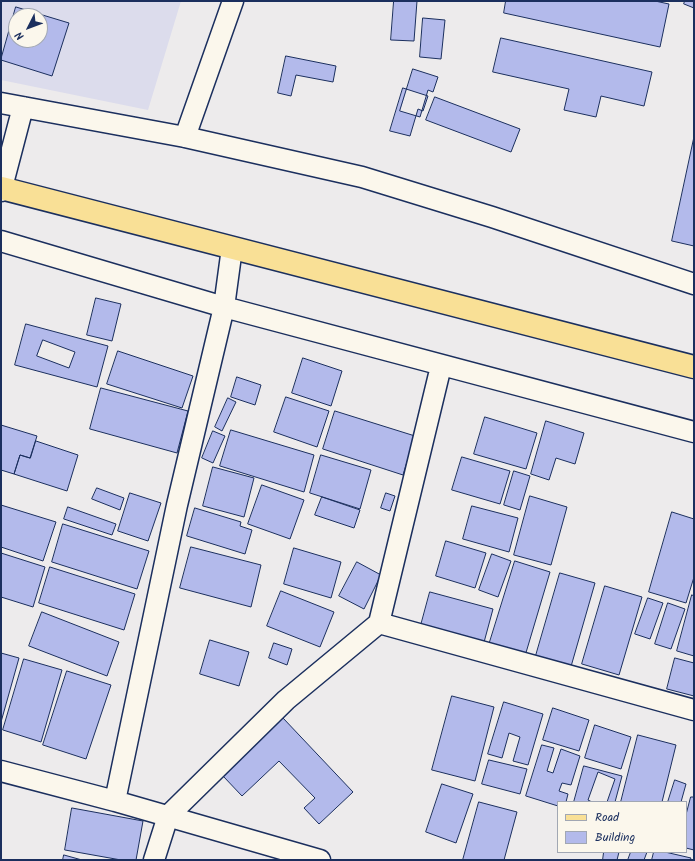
<!DOCTYPE html>
<style>
body{margin:0}
#map{position:relative;width:695px;height:861px;overflow:hidden;background:#edebec;font-family:Kalam,sans-serif}
canvas{display:block}
.frame{position:absolute;inset:0;border:2px solid #1b2f5e;pointer-events:none}
.legend{position:absolute;left:557px;top:801px;width:130px;height:52px;box-sizing:border-box;background:#fbf7ec;border:1px solid #a1a7b3;margin:0;padding:5px 7px;list-style:none;font-size:12px;color:#1b2f5e}
.legend li{display:flex;align-items:center;gap:8px;height:20px}
.legend b{width:20px;border:1px solid #a1a7b3}
.north{position:absolute;left:8px;top:8px;width:40px;height:40px;box-sizing:border-box;background:#fbf7ec;border:1px solid #a1a7b3;border-radius:50%;rotate:228deg;font-size:11px;font-weight:700;line-height:16px;text-align:center;color:#1b2f5e}
.north::after{content:'';display:block;margin:auto;width:14px;height:18px;background:#1b2f5e;clip-path:polygon(50% 0,100% 100%,50% 72%,0 100%)}
</style>
<div id="map">
<canvas width="695" height="861"></canvas>
<div class="frame"></div>
<ul class="legend">
<li><b style="height:5px;background:#f9e096"></b>Road</li>
<li><b style="height:11px;background:#b3baeb"></b>Building</li>
</ul>
<div class="north">N</div>
</div>
<script>
const context = document.querySelector('canvas').getContext('2d');
context.lineJoin = 'round';
function fillPath(path, color) {
  context.fillStyle = color;
  context.fill(path, 'evenodd');
}
function trace(path, color, width, dash) {
  context.strokeStyle = color;
  context.lineWidth = width;
  context.lineCap = dash ? 'butt' : 'round';
  context.setLineDash(dash || []);
  context.stroke(path);
}
fillPath(new Path2D(`
 M1,1h180l-33,109 -147,-30zM16,16h24v24h-24z`), '#dcdcec');
const building = new Path2D(`
 M394,1h23l-3,40 -23,-1z
 M506,1h149l14,3 -9,43 -156,-34z
 M685,1h9v7l-10,-4z
 M16,7l53,16 -17,53 -51,-16zM16,16h24v24h-24z
 M423,18l22,2 -4,39 -21,-2z
 M501,38l151,34 -8,34 -43,-10 -5,21 -32,-7 5,-21 -76,-17z
 M286,56l50,10 -3,16 -37,-7 -5,21 -13,-3z
 M413,69l25,8 -5,15 -5,-2 -8,27 -20,-6z
 M403,88l25,8 -5,15 -5,-2 -8,27 -20,-5z
 M435,97l85,32 -9,23 -85,-32z
 M694,137v109l-22,-5z
 M96,298l25,6 -9,37 -25,-6z
 M26,324l82,22 -11,41 -82,-22zM43,340l32,12 -6,16 -32,-12z
 M118,351l75,25 -11,32 -75,-24z
 M303,358l39,13 -11,35 -39,-13z
 M237,377l24,8 -6,20 -24,-8z
 M101,388l87,23 -11,42 -87,-24z
 M286,397l43,14 -12,36 -43,-15z
 M228,398l8,4 -14,29 -7,-4z
 M335,411l80,25 -12,39 -80,-26z
 M485,417l52,16 -11,36 -52,-15z
 M546,421l38,12 -9,31 -19,-6 -7,22 -18,-6z
 M1,425l36,11 -7,22 -10,-3 -6,19 -13,-4z
 M231,430l83,25 -10,37 -84,-26z
 M213,431l12,5 -12,27 -11,-5z
 M36,441l42,14 -11,36 -53,-17 6,-19 10,3z
 M321,455l50,15 -11,39 -50,-16z
 M462,457l48,14 -10,33 -48,-14z
 M213,467l41,11 -10,39 -41,-11z
 M514,471l16,5 -10,34 -16,-5z
 M262,485l42,15 -14,39 -42,-15z
 M97,488l27,10 -4,12 -28,-11z
 M130,493l31,10 -13,38 -30,-10z
 M386,493l9,3 -5,15 -9,-3z
 M530,496l37,11 -16,58 -37,-10z
 M322,497l38,13 -6,18 -39,-13z
 M1,505l55,17 -13,39 -42,-14z
 M472,506l46,12 -9,34 -46,-13z
 M68,507l48,17 -4,11 -48,-16z
 M195,508l46,14 -1,4 12,4 -7,24 -58,-18z
 M672,512l22,7v58l-8,26 -37,-11z
 M63,524l86,27 -12,38 -85,-27z
 M446,541l40,12 -11,35 -39,-12z
 M191,547l70,18 -10,42 -71,-19z
 M294,548l47,14 -10,36 -47,-14z
 M1,553l44,14 -12,40 -32,-10z
 M492,554l19,7 -13,36 -19,-7z
 M515,561l35,11 -25,84 -36,-11z
 M357,562l24,13 -17,34 -25,-13z
 M50,567l85,27 -11,36 -85,-27z
 M560,573l35,10 -25,87 -35,-11z
 M605,586l37,11 -23,78 -37,-11z
 M281,591l53,21 -14,35 -53,-21z
 M430,592l63,17 -10,37 -63,-17z
 M692,595l2,1v60l-17,-5z
 M648,598l15,5 -13,36 -15,-5z
 M668,603l17,6 -14,40 -16,-5z
 M42,612l77,30 -12,34 -78,-30z
 M210,640l39,12 -10,34 -39,-12z
 M274,643l18,6 -5,16 -18,-7z
 M1,653l18,5 -18,64z
 M675,658l19,5v33l-27,-7z
 M24,659l38,11 -21,72 -38,-12z
 M67,671l44,14 -25,74 -43,-14z
 M452,696l42,11 -19,74 -43,-11z
 M504,702l39,12 -15,51 -15,-4 7,-24 -11,-4 -7,25 -14,-4z
 M553,708l36,12 -10,31 -36,-11z
 M283,718l70,74 -34,32 -15,-16 11,-10 -36,-37 -37,35 -19,-20z
 M595,725l36,12 -10,32 -36,-11z
 M638,735l38,10 -14,57h-41z
 M542,745l12,3 -7,23 6,2 8,-24 19,7 -9,29 -9,-2 -3,8 9,3 -2,8h-8v4l-32,-10z
 M489,760l38,9 -7,25 -38,-10z
 M584,766l38,10 -7,26h-8l8,-23 -17,-7 -10,28 4,2h-18z
 M675,780l11,4 -5,18h-13z
 M442,784l31,10 -17,49 -30,-11z
 M691,797h3v53l-8,-2v-33z
 M479,802l38,10 -13,48h-41z
 M72,808l71,13 -7,39h-15l-56,-10z
 M604,852h15l-2,8h-14z
 M631,852h16l-3,8h-16z
 M654,852h11l26,6 -1,2h-38z
 M64,855l18,5h-19z`);
fillPath(building, '#b3baeb');
trace(building, '#1b2f5e', 1);
const minor = new Path2D(`
 M1,103l184,34 177,40 130,40 202,67
 M185,137l48,-136
 M1,191l22,-84
 M1,241l223,66 470,125
 M441,366l-62,257 315,87
 M1,771l114,30 205,59
 M115,801l62,-296 47,-198 8,-59
 M154,860l14,-44 118,-116 93,-77`);
const major = new Path2D(`
 M1,188l693,179`);
trace(minor, '#1b2f5e', 23);
trace(major, '#1b2f5e', 25);
trace(minor, '#fbf7ec', 20);
trace(major, '#f9e096', 22);
</script>
